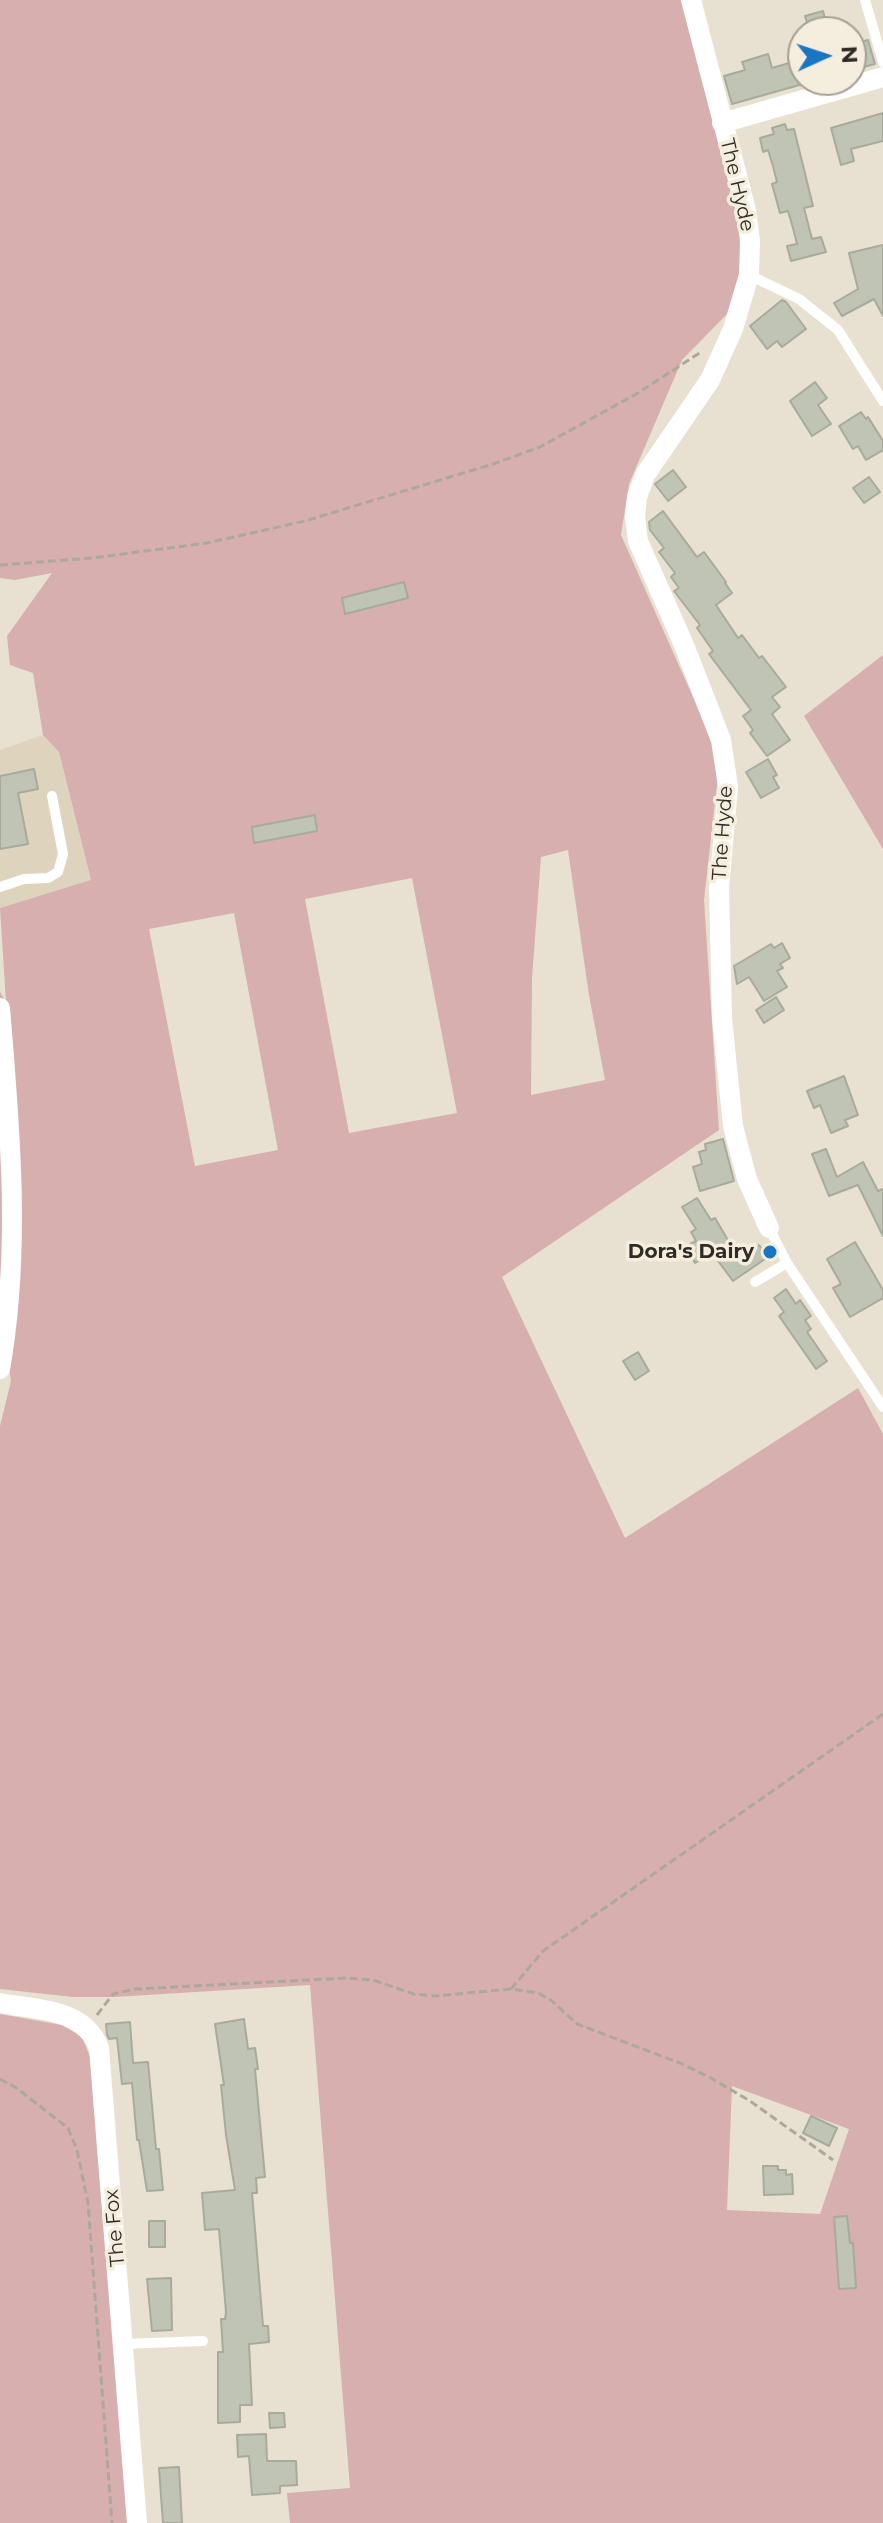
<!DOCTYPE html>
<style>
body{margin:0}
#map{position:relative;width:883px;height:2523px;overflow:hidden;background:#e8e0d0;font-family:Montserrat,sans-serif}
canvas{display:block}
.north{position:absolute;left:787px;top:16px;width:80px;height:80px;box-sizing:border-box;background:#f5eddd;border:2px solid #a5a094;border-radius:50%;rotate:87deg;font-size:22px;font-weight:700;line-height:32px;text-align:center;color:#2e2c26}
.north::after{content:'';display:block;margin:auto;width:28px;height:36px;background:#1976c3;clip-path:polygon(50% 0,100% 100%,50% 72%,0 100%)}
</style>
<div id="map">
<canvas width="883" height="2523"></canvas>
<div class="north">N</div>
</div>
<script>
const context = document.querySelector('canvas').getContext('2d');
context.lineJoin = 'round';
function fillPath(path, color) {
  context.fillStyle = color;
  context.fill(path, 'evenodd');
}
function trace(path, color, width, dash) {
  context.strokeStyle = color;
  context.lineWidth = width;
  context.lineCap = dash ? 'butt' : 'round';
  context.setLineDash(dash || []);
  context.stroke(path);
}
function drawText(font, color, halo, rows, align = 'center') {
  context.font = font + ' Montserrat,sans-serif';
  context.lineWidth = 7;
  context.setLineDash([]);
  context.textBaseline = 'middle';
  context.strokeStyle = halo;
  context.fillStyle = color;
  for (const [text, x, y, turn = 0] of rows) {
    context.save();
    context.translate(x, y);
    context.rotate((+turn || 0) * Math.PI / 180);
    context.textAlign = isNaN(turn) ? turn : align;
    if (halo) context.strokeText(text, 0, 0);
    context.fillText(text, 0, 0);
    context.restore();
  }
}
fillPath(new Path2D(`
 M43,735l16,17 32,129 -91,27v-158z`), '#ded4bd');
fillPath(new Path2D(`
 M0,0h684l48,175 13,89 -18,50 -45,46 -53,124 -8,51 91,205 6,35 -14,125 15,230 -217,147 123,261 233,-150 25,46v1089h-593l-3,-30 63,-5 -40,-503 -196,12h-41l-73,-8v-563l11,-45 -3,-19 -8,17v-387l6,10 -6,-94 91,-28 -32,-128 -16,-17 -10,-62 -23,-8 -3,-29 45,-63 -37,7 -15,-2zM568,850l21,145 16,85 -74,15 1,-117 9,-121zM412,878l45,235 -108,20 -44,-234zM234,913l44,237 -83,16 -46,-237zM732,2086l117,43 -29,85 -93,-4z
 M883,655v194l-79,-133z
 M0,2014l62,11 20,12 11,27 36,459h-129z`), '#d6afae');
const building = new Path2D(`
 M823,11l4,16 -17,5 -5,-16z
 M868,40l7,24 -24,6v-25z
 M768,54l4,14 31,-9v25l-71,20 -8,-28 21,-6 -3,-8z
 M883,113v28l-32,8 3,12 -13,4 -10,-37z
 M785,124l2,6 7,-1 19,77 -9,2 8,31 9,-2 5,15 -35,9 -4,-15 10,-2 -4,-16 -5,-17 -8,2 -8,-29 5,-2 -4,-16 -5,-16 -5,2 -3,-14 14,-4 -2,-6z
 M883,245v71l-9,-17 -32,17 -8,-13 24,-14 -9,-36z
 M782,300l4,2 20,27 -24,18 -5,-6 -10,8 -17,-23z
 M815,382l12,16 -9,7 13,19 -19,12 -22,-35z
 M861,412l5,7 2,-2 15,24v9l-17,10 -8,-14 -5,3 -14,-23z
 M673,470l13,17 -18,14 -13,-17z
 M869,477l11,15 -16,11 -11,-15z
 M663,511l34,46 7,-5 22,30 -1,1 7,10 -16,12 22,33 4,-3 17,23 3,-2 24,31 -14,10 8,10 -8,7 18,26 -23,16 -17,-23 3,-3 -10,-14 8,-6 -42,-56 4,-3 -16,-23 3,-3 -26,-34 5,-3 -8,-11 4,-4 -16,-21 5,-4 -14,-18 -1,-8z
 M404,582l4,16 -63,16 -3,-16z
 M768,759l9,16 -4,2 6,11 -18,10 -15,-26z
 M34,769l4,20 -20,4 10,51 -28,5v-73z
 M315,815l2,16 -63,12 -2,-16z
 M782,943l8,15 -10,6 3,4 -6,3 10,16 -23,14 -15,-24 -12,7 -3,-18 37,-22 3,4z
 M776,997l8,13 -20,13 -8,-13z
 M844,1076l14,39 -13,5 3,6 -17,7 -11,-28 -6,3 -7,-17z
 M723,1139l11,42 -34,10 -7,-24 9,-3 -3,-12 7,-2 -1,-6z
 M826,1149l11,28 26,-15 15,29 5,-2v47l-25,-51 -29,11 -17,-42z
 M697,1198l14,22 4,-2 24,41 20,-14 9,12 -35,24 -21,-28 -17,10 -9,-17 10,-5 -5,-9 5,-3 -14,-22z
 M855,1242l28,48v8l-33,19 -17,-29 8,-4 -14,-25z
 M786,1289l10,15 4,-4 11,16 -6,4 6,9 -4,3 20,29 -11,8 -37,-53 5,-4 -10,-14z
 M638,1352l11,19 -14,9 -12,-19z
 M244,2019l4,30 7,-1 3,21h-3l10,108 -9,1 1,15h-5l11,133h5l1,16 -20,2 3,61h-12v17l-22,1v-71h5l-2,-33h4l1,-7 -7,-83 -14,1 -3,-37 33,-3 -9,-55 -5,-50h3l-9,-61z
 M130,2022l3,41 15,-1 8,87h3l4,41 -16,1 -8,-51h-2l-5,-57 -10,1 -5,-46 -8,1 -2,-4 -1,-11z
 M811,2116l26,12 -8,18 -26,-13z
 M763,2166h15v4h8v5l6,-1 1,20 -29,1z
 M847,2216l3,27h3l3,45 -17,1 -5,-72z
 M149,2221h16v26h-16z
 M171,2278l1,52 -20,1 -5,-52z
 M269,2413h15l1,14 -15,1z
 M266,2434l1,27h29l1,24 -17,1v7l-28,2 -3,-39 -11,1 -1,-22z
 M179,2467l3,56h-19l-4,-55z`);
fillPath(building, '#c0c4b4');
trace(building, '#a8ab9c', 2);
trace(new Path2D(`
 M0,565l92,-7 115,-15 98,-22 188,-57 47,-17 98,-54 63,-41
 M511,1989l32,-38 340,-237
 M97,2015l16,-21 22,-5 212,-11 26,2 41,14 22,2 75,-7 27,4 13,7 26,24 103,39 31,15 39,23 83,59
 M0,2079l15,8 53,41 9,22 11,53 24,320`), '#aea89b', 3, [8, 4]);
trace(new Path2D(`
 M865,0l18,62
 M749,275l50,24 39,31 45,71
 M0,887l24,-8 24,-1 10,-6 5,-18 -11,-58
 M769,1228l18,35 96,144
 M755,1282l32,-19
 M124,2344l79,-3`), '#fff', 10);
trace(new Path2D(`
 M691,0l55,210 4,31 -1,34 -16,54 -23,51 -65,95 -8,22 -2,20 3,24 46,104 37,95 7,46 -9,102 3,130 11,108 14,53 22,49
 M722,123l161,-46
 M0,1008c10,119 21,243 0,361
 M0,2003c37,7 84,5 99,45l38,475`), '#fff', 20);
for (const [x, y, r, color] of [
 [770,1252,8,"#1976c3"]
]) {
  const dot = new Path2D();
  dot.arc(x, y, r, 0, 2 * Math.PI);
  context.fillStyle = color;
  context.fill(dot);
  trace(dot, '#f5eddd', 3);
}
drawText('20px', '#2e2c26', '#f5eddd', [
 ["The Hyde",737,185,77],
 ["The Hyde",723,833,-86],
 ["The Fox",115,2228,-95]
]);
drawText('bold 20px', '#2e2c26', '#f5eddd', [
 ["Dora's Dairy",754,1252]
], 'right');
</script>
